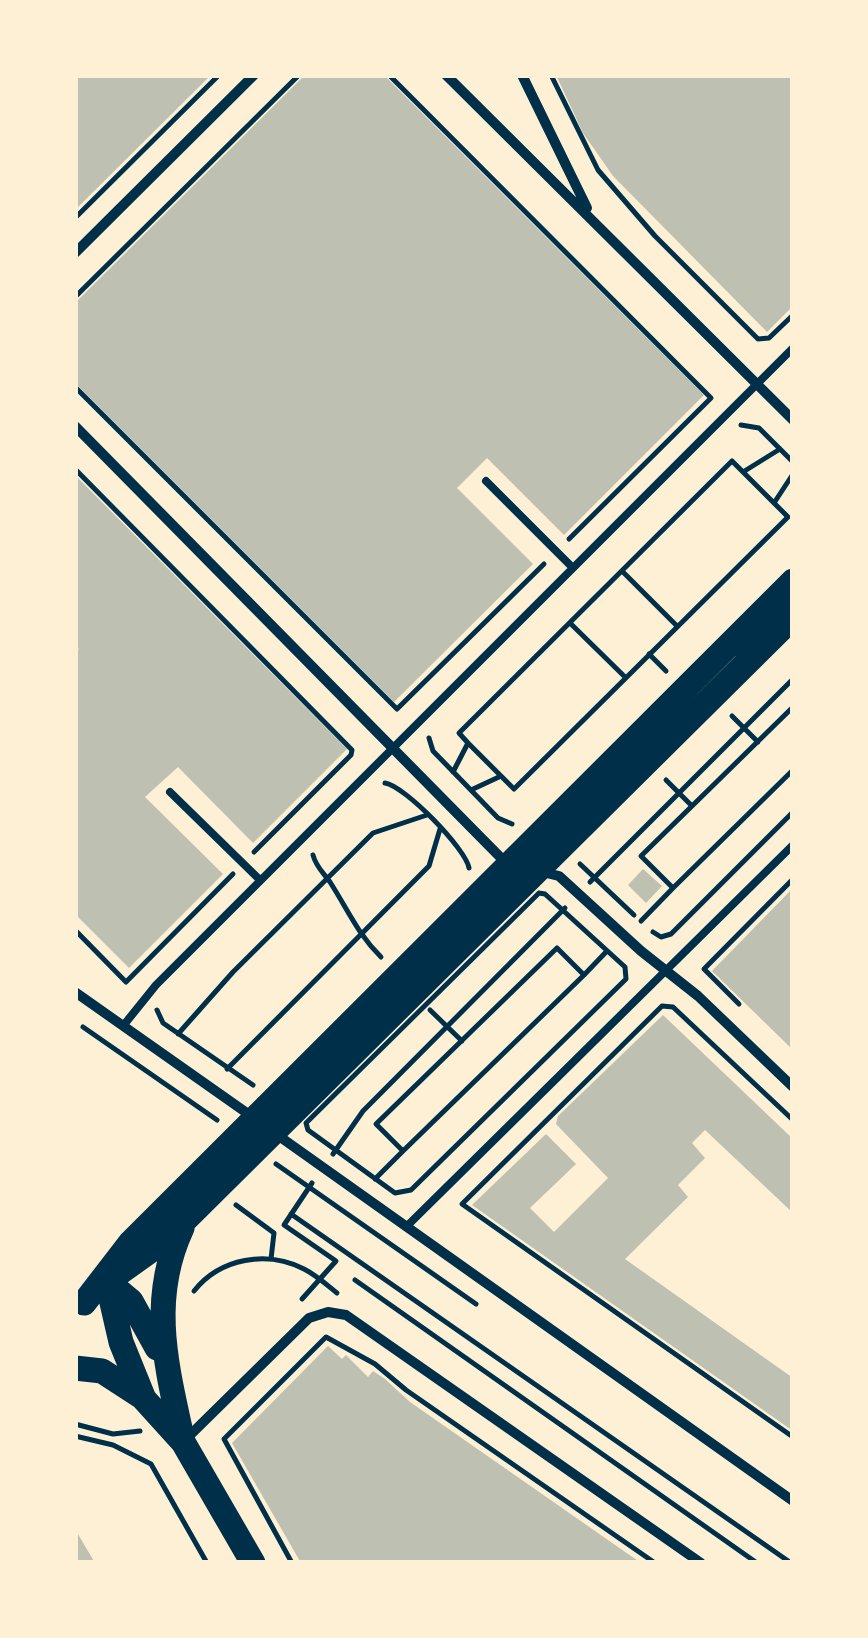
<!DOCTYPE html>
<style>
body{margin:0}
#map{position:relative;width:868px;height:1638px;overflow:hidden;background:#fdf0d5;font-family:Roboto,sans-serif}
canvas{display:block}
.frame{position:absolute;inset:0;border:78px solid #fdf0d5;pointer-events:none}
</style>
<div id="map">
<canvas width="868" height="1638"></canvas>
<div class="frame"></div>
</div>
<script>
const context = document.querySelector('canvas').getContext('2d');
context.lineJoin = 'round';
function fillPath(path, color) {
  context.fillStyle = color;
  context.fill(path, 'evenodd');
}
function trace(path, color, width, dash) {
  context.strokeStyle = color;
  context.lineWidth = width;
  context.lineCap = dash ? 'butt' : 'round';
  context.setLineDash(dash || []);
  context.stroke(path);
}
fillPath(new Path2D(`
 M75,75h136l-136,135z
 M305,75h79l320,320 -140,140 -77,-77 -30,30 76,76 -139,138 -319,-319v-80z
 M556,75h237v231l-26,26 -154,-156 -30,-43z
 M75,475l272,274 -94,94 -75,-76 -33,30 78,77 -94,94 -54,-54v-261l4,-4 -4,-3z
 M643,869l19,17 -16,17 -18,-18z
 M793,888v162l-81,-79z
 M663,1015l130,124v74l-88,-83 -13,13 13,15 -27,27 10,12 -63,62 168,119v53l-321,-226 74,-71 30,30 -46,44 24,24 54,-54 -52,-54 2,-8z
 M328,1346l14,13 4,-4 22,22 5,-6 12,8 25,23 231,161h-340l-69,-120z
 M75,1529l20,34h-20z`), '#bec0b2');
trace(new Path2D(`
 M389,75l322,323 -142,141
 M551,75l47,95 57,66 103,103 11,-1 24,-23
 M75,218l144,-143
 M75,297l224,-222
 M75,387l322,322 147,-145
 M741,425l18,3 34,34
 M75,469l277,281 -1,5 -97,97
 M743,472l31,31
 M623,572l54,54
 M570,623l55,54
 M649,654l17,17
 M793,707l-152,149 32,32 120,-118
 M732,716l26,26
 M429,738l4,13 65,67 14,6
 M468,743l33,33
 M453,772l15,-29 -9,-10 273,-272 11,11 37,-23
 M666,780l26,26
 M385,783c20,3 81,66 84,85
 M471,790l30,-14 13,13 274,-272 -14,-14 19,-29
 M313,855c3,12 10,17 17,27 18,28 27,51 51,75
 M580,864l54,51
 M590,882l203,-203
 M539,893l6,1 80,73 1,12 -215,211 -16,3 -87,-63 -2,-7z
 M641,921l32,-33
 M75,930l51,52 107,-108
 M653,932l8,5 10,-3 122,-122
 M584,975l22,-23
 M739,1004l-35,-35 89,-90
 M157,1010l6,13 90,62
 M430,1010l32,31
 M83,1027l134,93
 M178,1034l55,-62 140,-139 54,-18
 M227,1069l202,-203 11,-37
 M793,1120l-120,-113 -11,-1 -200,198 331,233
 M333,1154l30,-43 202,-203
 M276,1164l200,140
 M375,1179l28,-28 181,-176 -27,-27 -181,176 27,27
 M236,1205l38,28 -3,26
 M291,1214l500,349
 M355,1280l402,283
 M194,1291c26,-33 73,-41 110,-22 12,6 23,16 33,24
 M302,1299l34,-38 -52,-36 28,-42
 M75,1424l38,10 27,-3
 M75,1436l38,9 38,19 56,99
 M292,1563l-68,-124 102,-102 49,27 31,26 249,173`), '#003049', 5);
trace(new Path2D(`
 M486,481l87,87
 M738,653l55,-54
 M170,792l90,88
 M123,1026l33,-41 637,-637
 M406,1227l387,-382`), '#003049', 8);
trace(new Path2D(`
 M446,75l347,345
 M522,75l65,133
 M75,253l179,-178
 M75,426l431,437
 M542,872l17,4 82,75 57,45 95,91
 M75,992l179,126
 M276,1134l517,367
 M184,1441l125,-123 19,-6 18,3 355,248`), '#003049', 10);
trace(new Path2D(`
 M182,1228c-34,73 -15,139 1,214
 M112,1278l49,-35 24,-23 608,-603
 M107,1281l14,61 23,57 39,43 70,121
 M107,1281l24,20 26,47
 M84,1303l47,-61 662,-661
 M75,1368l27,3 40,26`), '#003049', 25);
</script>
